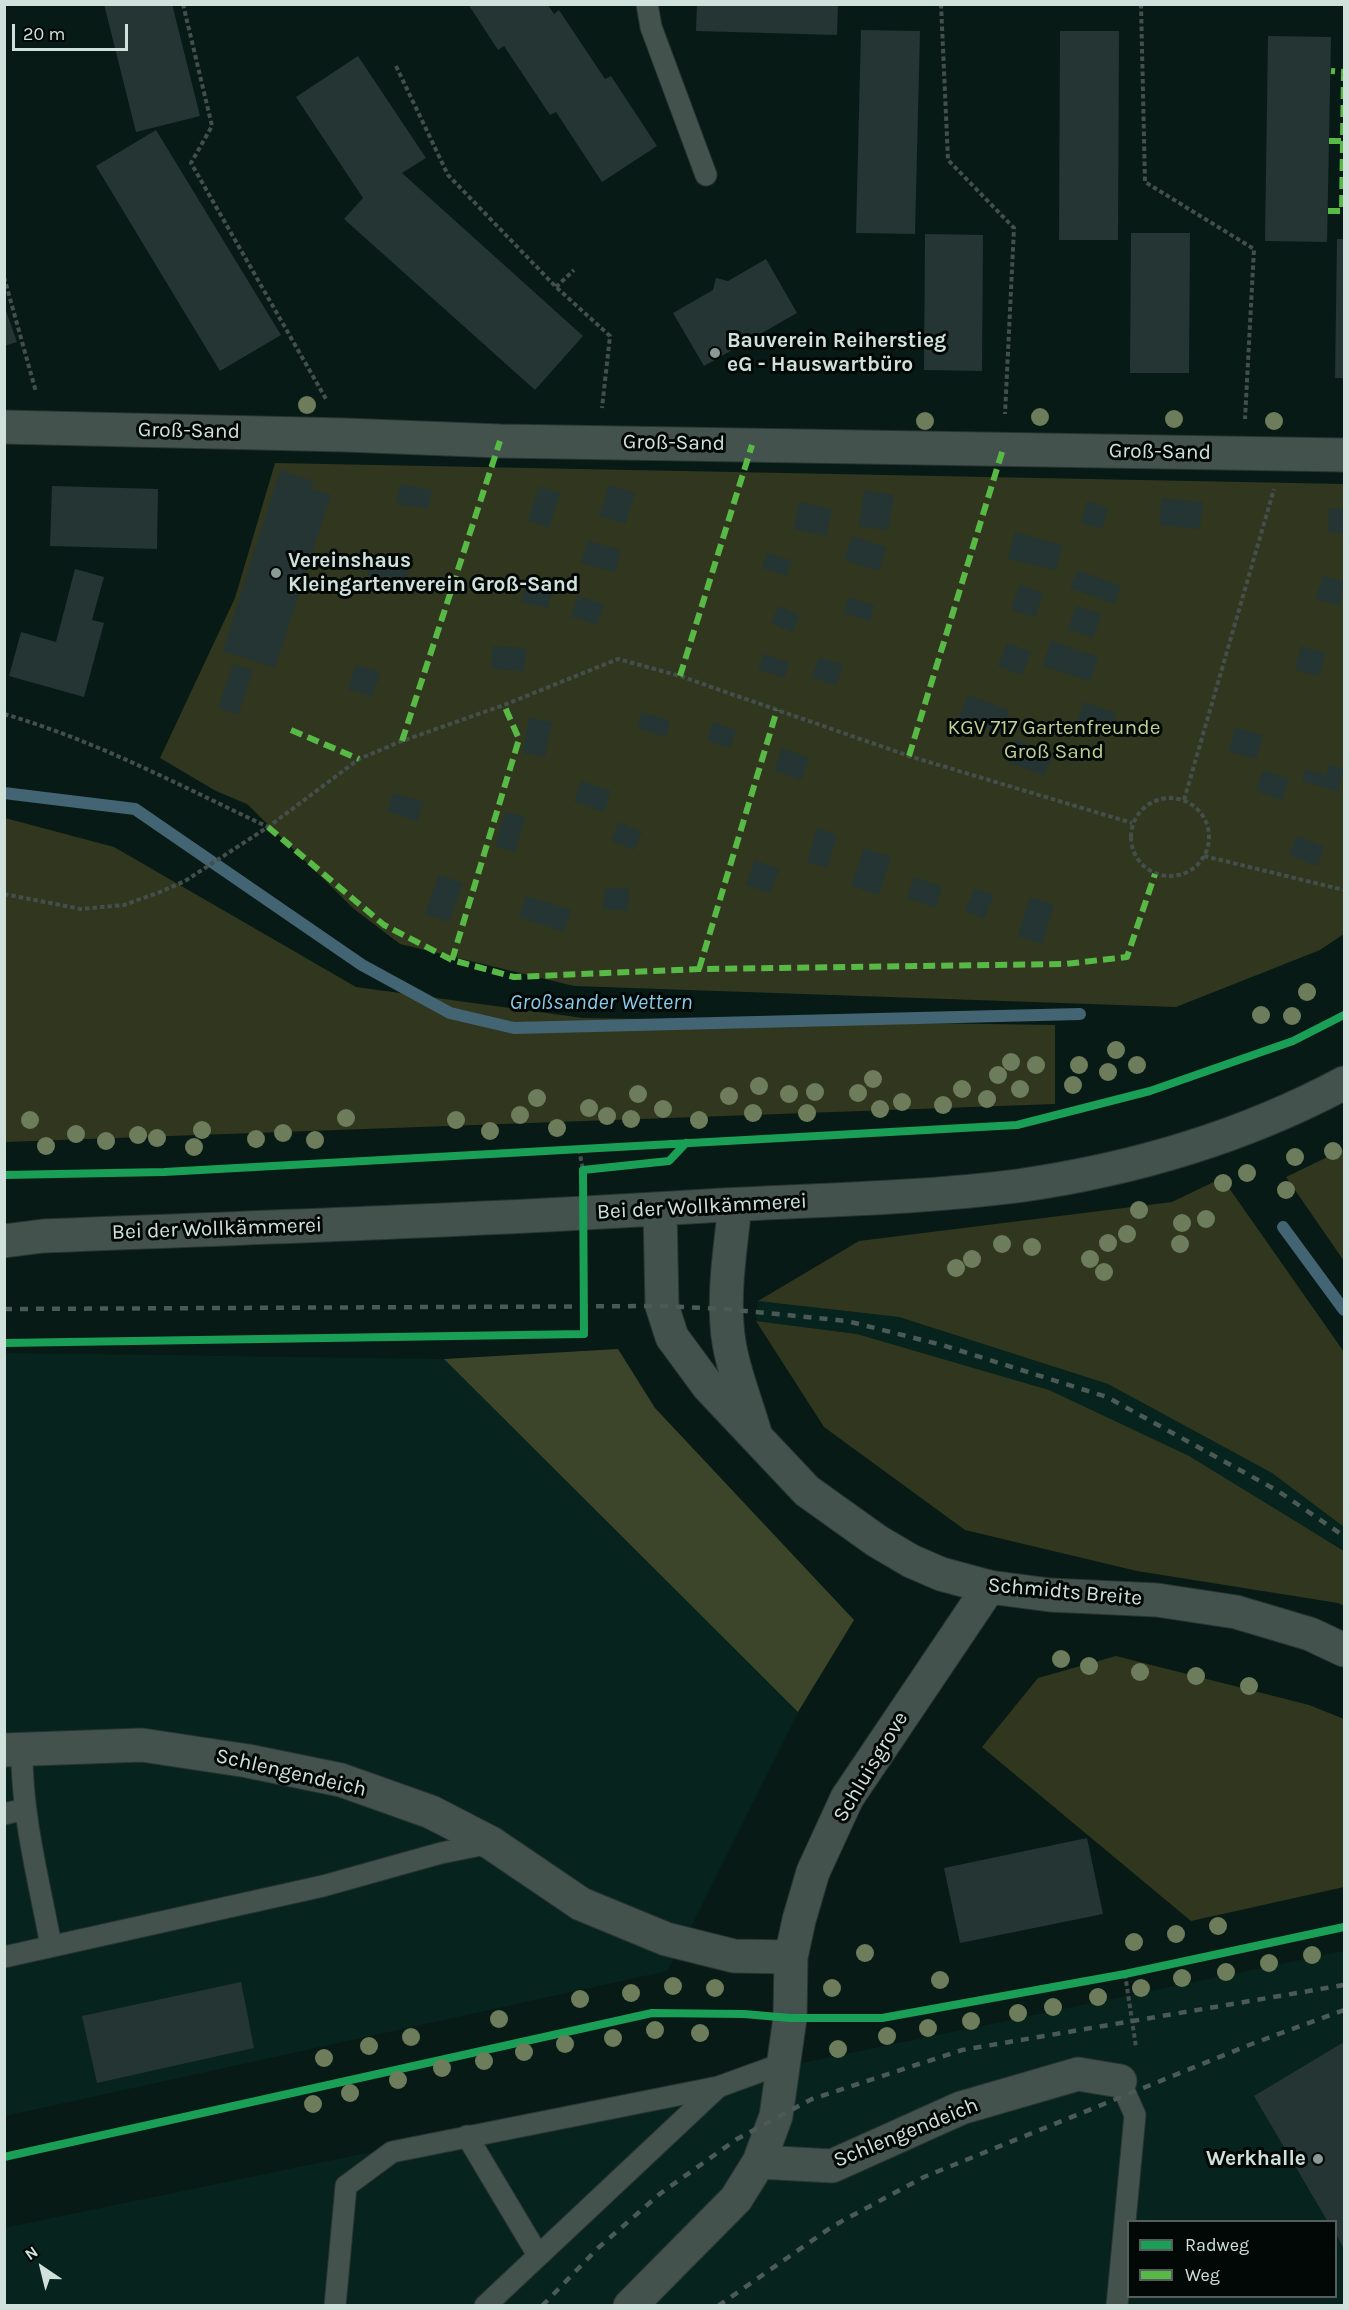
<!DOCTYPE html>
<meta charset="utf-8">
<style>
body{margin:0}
#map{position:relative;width:1349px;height:2310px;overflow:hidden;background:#081a16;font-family:Karla,sans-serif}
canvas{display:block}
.frame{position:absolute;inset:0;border:6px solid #d0e1db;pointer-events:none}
.legend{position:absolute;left:1127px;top:2220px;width:210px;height:78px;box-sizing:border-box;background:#010805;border:2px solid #545f5b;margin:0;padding:8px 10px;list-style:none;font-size:18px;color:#d0e1db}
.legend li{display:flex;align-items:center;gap:12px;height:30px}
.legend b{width:30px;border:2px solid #545f5b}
.north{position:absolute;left:12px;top:2238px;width:60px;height:60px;-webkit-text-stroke:4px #010805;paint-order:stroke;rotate:325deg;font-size:16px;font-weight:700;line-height:24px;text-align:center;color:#d0e1db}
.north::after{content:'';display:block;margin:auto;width:21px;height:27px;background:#d0e1db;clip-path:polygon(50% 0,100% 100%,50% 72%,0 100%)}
.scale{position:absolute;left:12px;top:24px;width:116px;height:27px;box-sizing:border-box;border:3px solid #d0e1db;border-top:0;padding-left:8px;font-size:18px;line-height:21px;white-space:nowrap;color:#d0e1db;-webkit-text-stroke:4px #010805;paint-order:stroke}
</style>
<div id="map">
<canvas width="1349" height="2310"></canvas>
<div class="frame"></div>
<ul class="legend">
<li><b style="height:8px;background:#1a9f57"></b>Radweg</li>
<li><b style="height:8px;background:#58b947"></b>Weg</li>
</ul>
<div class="north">N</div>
<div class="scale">20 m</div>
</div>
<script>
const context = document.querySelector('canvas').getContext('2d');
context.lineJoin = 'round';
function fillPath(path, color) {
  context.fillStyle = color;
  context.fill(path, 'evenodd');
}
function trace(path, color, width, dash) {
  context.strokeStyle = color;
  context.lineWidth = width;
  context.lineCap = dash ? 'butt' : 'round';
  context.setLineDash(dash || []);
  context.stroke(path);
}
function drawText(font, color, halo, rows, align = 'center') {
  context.font = font + ' Karla,sans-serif';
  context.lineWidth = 6;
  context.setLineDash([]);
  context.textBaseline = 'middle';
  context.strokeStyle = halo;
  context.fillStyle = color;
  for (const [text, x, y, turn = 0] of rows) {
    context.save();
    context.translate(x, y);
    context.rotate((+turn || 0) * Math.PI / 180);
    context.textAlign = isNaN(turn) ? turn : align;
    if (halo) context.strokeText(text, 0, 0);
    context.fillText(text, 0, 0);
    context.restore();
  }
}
fillPath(new Path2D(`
 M758,1301l141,16 209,67 164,89 72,54v24l-6,-5 -289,-156 -192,-56 -101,-13z
 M5,1353l439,6 354,353 -102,205 -29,54 -662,145z
 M1344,1951v354h-1339l-1,-77zM1128,2222h208v74h-208z`), '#06241d');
fillPath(new Path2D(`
 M275,463l1069,21v450l-24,16 -144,57 -602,-21 -174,-42 -46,-35 -107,-105 -31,-13 -56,-33 75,-160z
 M5,818l109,29 242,140 227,31 472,7v79l-1050,38z
 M1344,1149v112l-58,-84z
 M1222,1178l122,174v175l-72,-54 -164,-89 -209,-67 -141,-16 101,-60 313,-39z
 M756,1321l101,13 192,56 140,66 155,95v55l-6,-3 -201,-32 -172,-41 -141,-103z
 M1116,1656l193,49 35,14v168l-153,34 -209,-174 56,-69z`), '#30371e');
fillPath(new Path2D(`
 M618,1349l37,59 199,212 -56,92 -354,-353z`), '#3c4429');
trace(new Path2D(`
 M4,793l131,16 227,156 88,48 64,15 566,-14
 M1283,1227l61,83`), '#426473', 12);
fillPath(new Path2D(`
 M104,4h68l28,112 -64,16z
 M468,4h79l7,10 5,-4 46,69 6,-3 46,70 -55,36 -46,-70 -6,3 -46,-69 -6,4z
 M697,4h141l-1,31 -141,-4z
 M861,30l59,1 -5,203 -59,-1z
 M1060,31h59l-1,209h-59z
 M1268,36l63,1 -4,205 -62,-1z
 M358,56l68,102 -24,15 181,163 -48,54 -191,-171 19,-21 -67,-101z
 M156,130l125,205 -61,36 -124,-205z
 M1131,233h59l-1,140h-59z
 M925,234l58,1 -1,136 -58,-1z
 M1337,239h7v139h-9z
 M766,259l31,54 -93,53 -31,-53 40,-23 3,-12 12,3z
 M4,305l13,37 -13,4z
 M280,470l33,11 -2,8 20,6 -56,173 -52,-17z
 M400,484l32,6 -4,19 -32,-5z
 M609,485l26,8 -10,31 -26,-8z
 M52,486l106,3 -1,60 -107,-3z
 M539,486l21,7 -11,35 -21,-7z
 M864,490l30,5 -6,35 -29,-4z
 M1162,498l41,4 -3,27 -41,-4z
 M1087,501l21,7 -6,21 -21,-6z
 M799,502l33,7 -6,27 -32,-7z
 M1329,508l15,1v24l-16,-1z
 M1015,532l47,13 -6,25 -48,-11z
 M852,536l34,11 -7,24 -35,-11z
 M588,541l33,9 -6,22 -34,-9z
 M767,553l25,8 -5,15 -25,-8z
 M370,559l39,7 -4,23 -39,-7z
 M75,569l29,8 -12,43 12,3 -20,74 -75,-21 12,-44 35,10z
 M1077,570l44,16 -7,18 -44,-16z
 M1323,576l21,6 -4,24 -24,-7z
 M526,582l27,6 -5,20 -27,-6z
 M1019,584l24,9 -8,24 -24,-7z
 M578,596l26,8 -7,21 -26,-9z
 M848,597l26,8 -4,16 -26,-8z
 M778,606l21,9 -7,17 -21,-9z
 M1076,606l25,8 -8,24 -25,-9z
 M1051,641l47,16 -8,24 -47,-15z
 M1007,643l24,9 -9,23 -24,-9z
 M493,646l33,2 -2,23 -33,-2z
 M1301,646l24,7 -5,23 -25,-6z
 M764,654l26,9 -6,15 -26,-9z
 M819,657l24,8 -7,21 -24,-9z
 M233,664l20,6 -15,45 -20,-7z
 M356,665l24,7 -8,25 -24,-8z
 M968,695l41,15 -9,24 -41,-16z
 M1084,702l32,11 -8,23 -32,-11z
 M642,712l28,9 -4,16 -29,-9z
 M529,718l23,4 -7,35 -22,-4z
 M713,722l23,8 -6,18 -23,-8z
 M1235,727l28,8 -7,24 -27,-7z
 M1015,739l38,15 -9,22 -38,-15z
 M782,748l27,10 -8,22 -27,-10z
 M1329,765l15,4 -6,23 -36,-11 4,-12 20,6z
 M1263,770l26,9 -7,21 -26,-9z
 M581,781l30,10 -7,21 -30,-10z
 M393,793l31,9 -7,19 -30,-10z
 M505,812l20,5 -10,35 -20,-6z
 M619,822l23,10 -8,18 -23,-10z
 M817,828l20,7 -10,33 -20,-6z
 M1297,836l27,11 -7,19 -28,-11z
 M864,848l27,9 -12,38 -28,-9z
 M755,860l24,9 -9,24 -24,-8z
 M439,875l24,8 -14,39 -24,-8z
 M914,877l28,10 -6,21 -29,-10z
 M605,888l24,1 -1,22 -25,-2z
 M975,888l19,7 -10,24 -19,-8z
 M526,896l45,14 -7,22 -45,-15z
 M1030,897l24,8 -12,39 -24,-8z
 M1087,1838l16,76 -143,29 -16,-75z
 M241,1982l13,66 -157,35 -15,-67z
 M1344,2042v207l-8,-15v-12h-8l-74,-126z`), '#243534');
const service = new Path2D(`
 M647,4l4,23 55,148
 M22,1748c-1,67 17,132 29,198
 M4,1814l21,-5
 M4,1957l319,-71 118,-33 50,-10
 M467,2136l71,119
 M335,2306l11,-120 46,-34 326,-65
 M485,2306l233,-219 66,-24
 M1117,2306l18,-191 -15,-34`);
const minor = new Path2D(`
 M4,427l341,8 155,6 844,14
 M4,1750l138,-5 106,16 93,19 90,32 60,31 90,61 85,35 68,17 57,1
 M759,2162l73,4 129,-58 117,-34 42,7
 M630,2306l106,-107 23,-37 17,-46 14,-98 1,-61 8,-37 14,-48 34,-74 142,-211`);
const secondary = new Path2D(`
 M735,1205c-4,39 -11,80 -8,120 2,36 18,73 28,108
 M660,1209l2,97 10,31 36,49 99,105 70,50 34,20 30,13 48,13 61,8 107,5 79,12 74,22 34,16
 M4,1241l39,-5c221,-9 442,-16 663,-30 103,-6 208,-7 311,-20 113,-16 226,-49 327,-103`);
trace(service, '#2a3532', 23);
trace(minor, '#2a3532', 35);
trace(secondary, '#2a3532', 35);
trace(new Path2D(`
 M183,4l29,122 -21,37 135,236
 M941,4l7,156 66,68 -9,186
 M1141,4l4,178 109,67 -9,170
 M396,66l52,109 108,112 54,49 -8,72
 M4,277l32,115
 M556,287l18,-17
 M4,714c93,27 177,72 264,113
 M1131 837a39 39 0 1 1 78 0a39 39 0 1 1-78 0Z
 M1184,800l90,-311
 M1204,856l140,34
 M4,894l77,15 43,-4 36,-13 25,-11 83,-54 91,-68 43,-18 102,-36 114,-46 62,17 229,80 223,67
 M579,1149l4,21
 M4,1175l160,-3 853,-47 133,-34 143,-50 51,-26
 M583,1178v-8l86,-9 16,-17
 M4,1343l580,-9 -2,-85
 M1125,1974l11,73`), '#444f4c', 4, [4.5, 3]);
trace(service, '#44524d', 21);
trace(minor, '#44524d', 33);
trace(secondary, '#44524d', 33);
trace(new Path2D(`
 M4,1309l658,-3 64,3 121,12 95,24 165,52 171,94 66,45
 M542,2306l56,-58 63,-55 76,-54 75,-40 150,-49 382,-65
 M718,2306l115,-80 91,-49 325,-132 95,-35`), '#4c5a56', 4.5, [8, 8]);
trace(new Path2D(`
 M1329,141h15
 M1328,211h14l2,-139 -13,-1
 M680,676l72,-231
 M291,730l68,29
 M402,741l98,-300
 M909,756l94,-307
 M268,827l116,98 68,35 62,17 185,-8 366,-5 62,-7 28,-83
 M452,960l67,-221 -15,-34
 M699,969l78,-259`), '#58b947', 6, [12, 6]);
trace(new Path2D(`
 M4,1175l160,-3 853,-47 133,-34 143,-50 51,-26
 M4,1343l580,-9 -1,-164 86,-9 17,-18
 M4,2157l648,-144 92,1 46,4h92l243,-44 219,-47`), '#1a9f57', 8);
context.fillStyle = '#6d7c5b';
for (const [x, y] of [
 [307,405],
 [1040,417],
 [1174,419],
 [925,421],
 [1274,421],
 [1307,992],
 [1261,1015],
 [1292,1016],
 [1116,1050],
 [1011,1062],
 [1036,1065],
 [1079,1065],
 [1137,1065],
 [1108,1072],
 [998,1075],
 [873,1079],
 [1073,1085],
 [759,1086],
 [962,1089],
 [1020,1089],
 [815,1092],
 [858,1093],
 [638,1094],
 [789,1094],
 [729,1096],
 [537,1098],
 [987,1099],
 [902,1102],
 [943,1105],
 [589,1108],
 [663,1109],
 [880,1109],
 [753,1113],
 [807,1113],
 [520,1115],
 [607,1116],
 [346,1118],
 [631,1119],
 [30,1120],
 [456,1120],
 [699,1120],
 [557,1128],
 [202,1130],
 [490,1131],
 [283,1133],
 [76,1134],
 [138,1135],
 [157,1138],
 [256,1139],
 [315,1140],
 [106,1141],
 [46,1146],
 [194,1147],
 [1333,1151],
 [1295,1157],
 [1247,1173],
 [1223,1183],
 [1286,1190],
 [1139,1210],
 [1206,1219],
 [1182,1223],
 [1127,1234],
 [1108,1243],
 [1002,1244],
 [1180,1244],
 [1032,1247],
 [972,1259],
 [1090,1259],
 [956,1268],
 [1104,1272],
 [1061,1659],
 [1089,1666],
 [1140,1672],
 [1196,1676],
 [1249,1686],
 [1218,1926],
 [1176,1934],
 [1134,1942],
 [865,1953],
 [1312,1955],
 [1269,1963],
 [1226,1972],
 [1182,1978],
 [940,1980],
 [673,1986],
 [715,1988],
 [832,1988],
 [1141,1988],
 [631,1993],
 [1098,1997],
 [580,1999],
 [1053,2007],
 [1018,2013],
 [499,2019],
 [971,2021],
 [928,2028],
 [655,2030],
 [700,2033],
 [887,2036],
 [411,2037],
 [613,2038],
 [565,2044],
 [369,2046],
 [838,2049],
 [524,2052],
 [324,2058],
 [484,2061],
 [442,2068],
 [398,2080],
 [350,2093],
 [313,2104]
]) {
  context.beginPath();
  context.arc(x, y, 9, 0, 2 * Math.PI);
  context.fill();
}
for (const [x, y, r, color] of [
 [715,353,6,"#8a9b96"],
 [276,573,6,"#8a9b96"],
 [1318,2159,6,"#8a9b96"]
]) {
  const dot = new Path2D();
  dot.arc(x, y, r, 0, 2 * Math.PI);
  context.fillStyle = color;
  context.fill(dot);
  trace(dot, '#010805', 2);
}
drawText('bold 21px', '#d0e1db', '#010805', [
 ["Bauverein Reiherstieg",727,341],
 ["eG - Hauswartbüro",727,365],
 ["Vereinshaus",288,561],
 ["Kleingartenverein Groß-Sand",288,585],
 ["Werkhalle",1306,2159,"right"]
], 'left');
drawText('21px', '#d0e1db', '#010805', [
 ["Groß-Sand",189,431,1],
 ["Groß-Sand",674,443,1],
 ["Groß-Sand",1160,452,1],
 ["Bei der Wollkämmerei",702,1207,-3],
 ["Bei der Wollkämmerei",217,1229,-2],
 ["Schmidts Breite",1065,1592,5],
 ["Schluisgrove",871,1767,-59],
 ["Schlengendeich",291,1773,13],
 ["Schlengendeich",906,2133,-22]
]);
drawText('21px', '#c0cd93', '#010805', [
 ["KGV 717 Gartenfreunde",1054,728],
 ["Groß Sand",1054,752]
]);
drawText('italic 22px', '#8ac9e8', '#010805', [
 ["Großsander Wettern",601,1003]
]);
</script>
